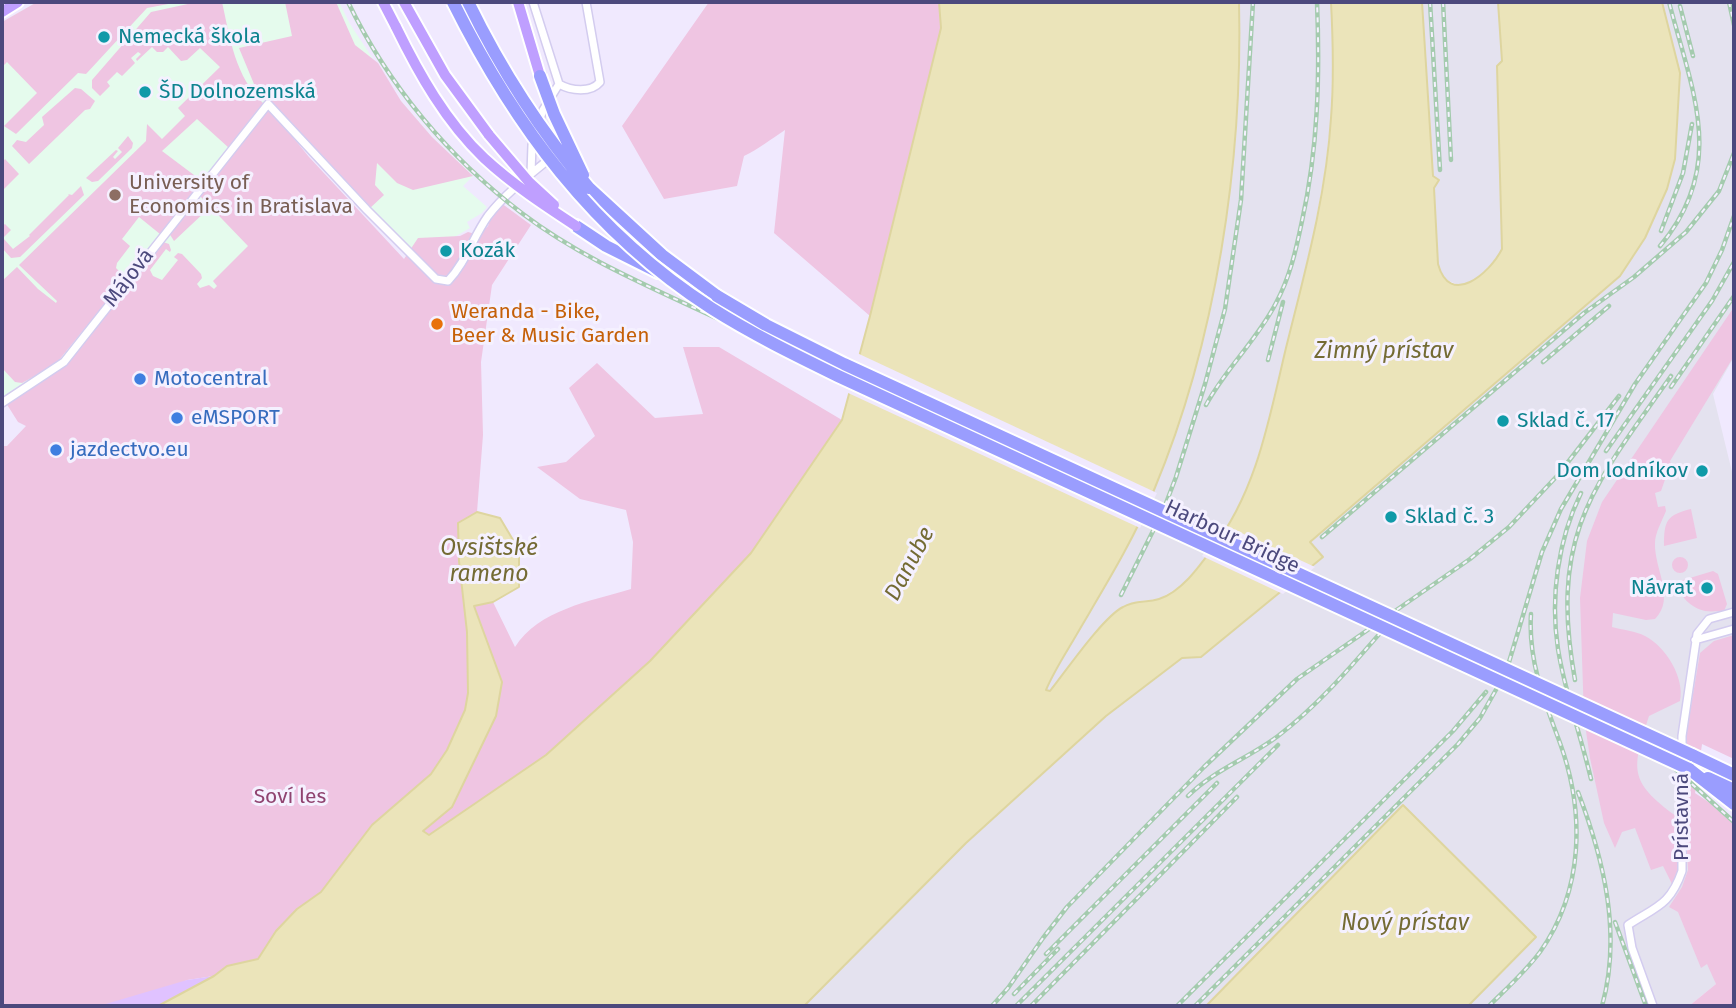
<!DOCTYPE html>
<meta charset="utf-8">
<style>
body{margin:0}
#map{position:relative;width:1736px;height:1008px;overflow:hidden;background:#f0e9fe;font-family:"Fira Sans",sans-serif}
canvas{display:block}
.frame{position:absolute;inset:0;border:4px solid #4c497d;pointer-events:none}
</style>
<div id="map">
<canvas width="1736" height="1008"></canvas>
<div class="frame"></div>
</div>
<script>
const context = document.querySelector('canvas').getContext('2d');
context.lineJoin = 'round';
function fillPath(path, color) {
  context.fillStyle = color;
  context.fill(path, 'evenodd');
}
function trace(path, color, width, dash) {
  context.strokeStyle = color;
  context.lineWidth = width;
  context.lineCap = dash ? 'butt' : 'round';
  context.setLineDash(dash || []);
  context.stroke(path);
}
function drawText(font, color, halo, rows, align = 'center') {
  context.font = font + ' "Fira Sans",sans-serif';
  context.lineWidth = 6;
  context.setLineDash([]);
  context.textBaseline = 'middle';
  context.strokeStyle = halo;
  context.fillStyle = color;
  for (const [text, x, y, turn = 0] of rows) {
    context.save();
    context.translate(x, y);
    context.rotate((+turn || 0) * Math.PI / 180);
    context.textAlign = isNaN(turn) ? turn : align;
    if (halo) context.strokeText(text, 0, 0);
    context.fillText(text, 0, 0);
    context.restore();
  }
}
fillPath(new Path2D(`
 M1239,2h92l2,29 -2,88 -7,57 -11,60 -44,184 -24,78 -31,50 -32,37 -23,14 -21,2 -34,23 -53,67 -6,-1 81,-143 28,-57 37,-109 23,-94 13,-78 9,-72z
 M1422,2h76l4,59 -5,5 5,183 -4,7 -25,27 -12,3 -14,-6 -6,-7 -3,-9 -4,-76 4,-8 -5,-4z
 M1662,2h72v355l-21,37 21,86v167l-20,9 -19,137 21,191 -27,22h-221l68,-69 -133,-132 -197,201h-402l162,-163 140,-127 76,-58 19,-1 121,-100 -12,-15 310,-266 25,-38 22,-49 8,-30 5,-86z`), '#e4e2ef');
fillPath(new Path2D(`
 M37,2h302l11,22 51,77 31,36 41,39 -10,10 24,21 -5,6 -15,9 3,6 -50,29 -51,-48 -100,-110 -66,82 52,58 -50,65 -79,-26 -71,87 -53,38v-381z`), '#e5fbed');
fillPath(new Path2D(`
 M37,2h142l-32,6 -61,66 -8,-1 -62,61 -12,-8 33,-33 -30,-31 -5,5v-45z
 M197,2h25c8,36 13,75 42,102l-35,44 -32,-29 -35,32 40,30 -42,53 -21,-17 -17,22 8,7 -13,17 -1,5 10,10 -71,87 -33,18 -7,-1 -13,-14v-87l15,-14 21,22 18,14 1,-2 -38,-36 127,-124 1,-17 15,15 23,-23 -7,-8 42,-41 -20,-19 -13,12 -6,1 -13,-14 -5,5h-6l-5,-5 -15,14 -1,-2 5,-5 -3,-2 -7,6 4,5 -13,13 -5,-4 -10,10 3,4 -10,10 -8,-8v-8l59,-68z
 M285,2h51l19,43 23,18 23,38 31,36 41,39 -60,14 -16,-7 -20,-20 -2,22 9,10 -15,14 -115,-125 -15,-36 53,-12z
 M709,2h230l2,26 -71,288 -96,-83 11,-103c-14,9 -26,19 -41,26l-7,30 -73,13 -42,-73z
 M75,88l6,1 14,12 -5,8 -5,1 -56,54 -17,-18 5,-6 9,2 18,-17 -2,-8z
 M271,110l38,47 95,102 14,-21 42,-2 8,-4 11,3 9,-9 9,-26 34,25 -39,60 -11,77 2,73 -6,77 -19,11 1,38 8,71 1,61 -3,17 -18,40 -16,24 -59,51 -51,67 -24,17 -21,22 -18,28 -31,7 -13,10 -27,4 -42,26h-143v-560h5l19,-20 -8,-4 -12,-19 61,-39 96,-122 6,2 2,6 -1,2 -4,-3 -16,21 3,6 9,4 16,-20 -4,-3 4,-4 4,1 19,20 1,4 -5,6 3,4 9,-3 5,4 3,-3 -4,-5 35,-35 -50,-52 68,-82z
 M128,136l5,7 -1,5 -34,33 -6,1 -6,-4 30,-28 2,1 -5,6 2,2 7,-7 -4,-4z
 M5,159l14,15 -17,17v-28z
 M81,186l3,9 -64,62 -9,1 -9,-10v-22l3,-2 6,6 -8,8 10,11 17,-13 -1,-1 40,-40 -1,-1 4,1z
 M195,198l12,12 -33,31 -5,-8z
 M1734,307v49l-64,105 3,9 -5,1 -7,20 -6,2 3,14 7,-1 1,5c-4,10 -11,22 -11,32 -1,26 21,55 0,76l-9,1 -33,-7 -1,14c10,3 24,4 33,9 21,11 40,42 35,65l-31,15c-17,53 -21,65 27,100l2,53 -6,15 -9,-18 -12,4 -16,-42 -13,4 -7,16 -11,-25 -14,-65 -6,-40 -4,-120 7,-57 15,-39z
 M683,347h36l123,73 -91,133 -101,108 -104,94 -117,80 -6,-4 29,-25 50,-124 -28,-76 19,-4 22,45c23,-37 76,-46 116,-58l2,-47 -7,-32 -46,-11 -43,-32 29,-5 29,-26 -26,-48 28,-25 58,55 48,-4z
 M1691,509l6,29 -33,8c0,-26 3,-31 27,-37z
 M1672 565a8 8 0 1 1 16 0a8 8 0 1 1-16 0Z
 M1713,571l5,3 9,30 -3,7c-5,0 -13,1 -19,0 -13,-3 -28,-15 -25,-29l3,-2z
 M1734,635v124l-32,-15 -7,49 15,10 24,22v181h-45l27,-22 -9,-20 -6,4 -23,-56 -9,-5 13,-20 6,-17 -4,-79 2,-55 14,-83 14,-12z`), '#efc5e2');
fillPath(new Path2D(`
 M214,976l-56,30h-59l88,-26z`), '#e0c2ff');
const water = new Path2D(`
 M939,2h300c4,160 -23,340 -85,488 -21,52 -52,101 -80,149 -10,17 -21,34 -28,51l4,1c16,-20 53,-74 73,-84 12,-7 23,-4 36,-8 22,-7 40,-32 53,-50 44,-56 57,-129 73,-197 19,-77 41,-154 46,-234 3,-38 2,-78 0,-116h91l11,174 6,4 -5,8 4,76c12,44 52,9 64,-15l-5,-183 5,-5 -4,-59h164l18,71 -5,86 -8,30 -22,49 -25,38 -310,266 13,15 -122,100 -19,1 -76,58 -140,127 -162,163h-646l56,-30 13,-10 31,-7 18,-28 21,-22 24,-17 51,-67 59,-51 16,-24 18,-40 3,-17 -1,-61 -8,-71 -1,-38 19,-11 23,6 19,32v37l-26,15 -19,4 28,76 -6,34 -44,91 -29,24 6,4 117,-80 104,-94 101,-108 91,-133 28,-104 71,-288z
 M1403,805l133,132 -68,69h-262z`);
fillPath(water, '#ebe4ba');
trace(water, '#ded59f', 2);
fillPath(new Path2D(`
 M857,353l300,140 -17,35 -294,-136z
 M1224,525l91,42 -32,27 -81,-38z`), '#f0e9fe');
const minor = new Path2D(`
 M533,2l26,82 -16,26 -5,15
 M559,84c12,7 32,9 41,-2l-14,-80
 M531,173l1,-28 3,-9
 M2,403l62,-41 204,-258 99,106 69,69 12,2c18,-19 25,-44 40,-65 17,-22 39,-39 60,-56
 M1695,640l39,-11
 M1682,751v-15l15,-102 12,-15 25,-7
 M1653,1006l-21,-58 -4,-23c27,-18 42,-19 54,-54v-108`);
const primary = new Path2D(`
 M383,2l13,25
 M404,2l41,73 44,60
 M518,2l22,74
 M2,12l16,-10`);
const motorway = new Path2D(`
 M589,188l73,67 55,41
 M576,226l30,20 52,26
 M1692,755l42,20
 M1689,769l45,35
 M1708,778l26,12`);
trace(minor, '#d3ccef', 10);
trace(primary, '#fff', 14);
trace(motorway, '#fff', 16);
trace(minor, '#fff', 7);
trace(primary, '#bf9fff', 10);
trace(motorway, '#9a9dfe', 12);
const rail = new Path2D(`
 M348,2c40,83 101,156 175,212 54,41 116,68 178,97 65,30 131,61 197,91 241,111 484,218 724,333l50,31 62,56
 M1430,2l10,168
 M1443,2l8,158
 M1729,2l5,23
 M1680,6l13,50
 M1661,231l22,-58 9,-49
 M1660,246c68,-81 32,-155 9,-244
 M1268,360l15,-58
 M1543,362l66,-56
 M1671,387l63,-91
 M1206,405c20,-37 51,-65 70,-102 14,-26 20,-53 26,-82 16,-72 18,-145 15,-219
 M1606,451l106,-150 22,-39
 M1581,493c-23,47 -31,104 -23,156 7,44 23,87 33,130
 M1322,537l262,-224 50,-36 52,-45 33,-41 15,-38
 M1121,595l42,-84 13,-34 29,-93 20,-75 16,-109 12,-198
 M1575,680c-26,-145 17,-192 96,-304
 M1578,792c26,68 44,142 24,214
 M1188,796c26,-26 61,-38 90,-60 42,-32 76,-73 110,-112
 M1615,922l31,84
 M1046,954l171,-171
 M1014,994l44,-45
 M992,1006l16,-18 35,-50 24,-31 137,-140 93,-88 173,-120 39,-32 49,-52 61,-79
 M1016,1006l262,-261
 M1031,1006l206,-209
 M1177,1006l276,-275 33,-39
 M1195,1006l263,-262 22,-26 26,-46 36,-120 19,-43 74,-125 71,-101 16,-33 12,-34
 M1489,1006c17,-17 36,-34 51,-54 44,-62 45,-140 20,-209 -16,-43 -32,-83 -29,-129`);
trace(rail, '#a4cbae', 4.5);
trace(rail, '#f5f1ff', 2, [5]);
const primaryBridge = new Path2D(`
 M396,27c23,47 50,95 88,131 28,26 60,47 92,68
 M489,135l40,47 25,23`);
const motorwayBridge = new Path2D(`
 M453,2c62,124 140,230 258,306 41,26 84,47 127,68l851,393
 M468,2c33,68 72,129 121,186
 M540,76l14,38 29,61
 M717,296l49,29 78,39 848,391`);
trace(primaryBridge, '#fff', 14, []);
trace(motorwayBridge, '#fff', 16, []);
trace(primaryBridge, '#bf9fff', 10);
trace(motorwayBridge, '#9a9dfe', 12);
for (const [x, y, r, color] of [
 [104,37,7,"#0f9aa8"],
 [145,92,7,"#0f9aa8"],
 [115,195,7,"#8d6e63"],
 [446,251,7,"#0f9aa8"],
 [437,324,7,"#e8710a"],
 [140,379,7,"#3f7fe0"],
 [177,418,7,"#3f7fe0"],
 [1503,421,7,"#0f9aa8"],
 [56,450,7,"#3f7fe0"],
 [1702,471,7,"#0f9aa8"],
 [1391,517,7,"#0f9aa8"],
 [1707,588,7,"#0f9aa8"]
]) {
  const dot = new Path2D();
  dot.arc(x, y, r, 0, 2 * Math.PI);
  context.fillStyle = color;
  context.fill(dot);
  trace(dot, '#f5f1ff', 2.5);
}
drawText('21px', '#0d838f', '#f5f1ff', [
 ["Nemecká škola",118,37],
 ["ŠD Dolnozemská",159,92],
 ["Kozák",460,251],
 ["Sklad č. 17",1517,421],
 ["Dom lodníkov",1688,471,"right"],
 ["Sklad č. 3",1405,517],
 ["Návrat",1693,588,"right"]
], 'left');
drawText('21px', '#785e54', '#f5f1ff', [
 ["University of",129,183],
 ["Economics in Bratislava",129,207]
], 'left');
drawText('21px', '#4c497d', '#f5f1ff', [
 ["Májová",129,278,-52],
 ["Harbour Bridge",1232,537,25],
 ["Prístavná",1682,817,-90]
]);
drawText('21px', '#c56008', '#f5f1ff', [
 ["Weranda - Bike,",451,312],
 ["Beer & Music Garden",451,336]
], 'left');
drawText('21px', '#366cbe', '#f5f1ff', [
 ["Motocentral",154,379],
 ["eMSPORT",191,418],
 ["jazdectvo.eu",70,450]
], 'left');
drawText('21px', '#904471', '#f5f1ff', [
 ["Soví les",290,797]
]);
drawText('italic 23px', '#746b34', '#f5f1ff', [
 ["Zimný prístav",1384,352],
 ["Ovsištské",489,549],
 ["rameno",489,575],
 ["Danube",910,564,-62],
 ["Nový prístav",1405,924]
]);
</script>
